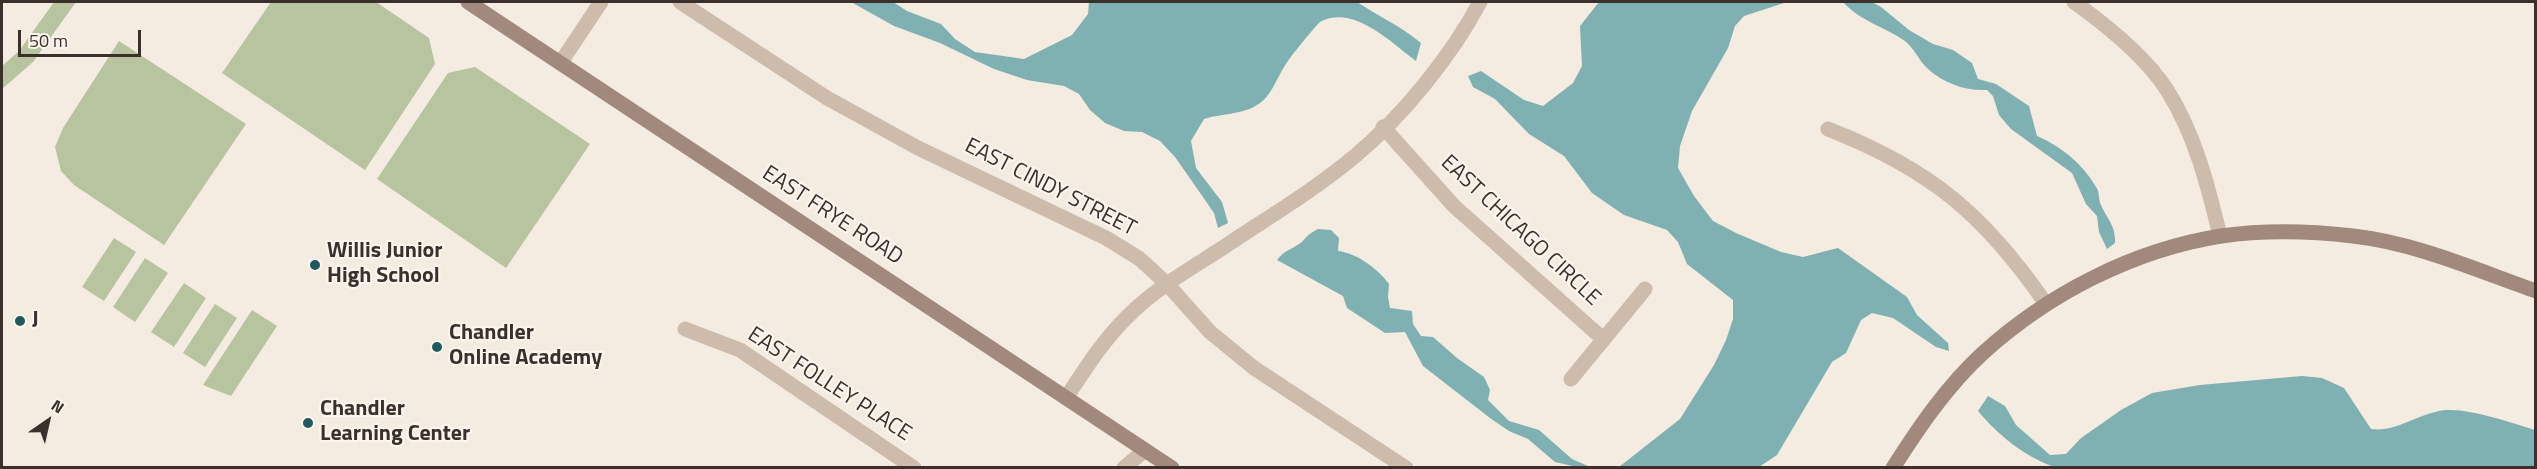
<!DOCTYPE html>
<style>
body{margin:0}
#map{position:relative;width:2537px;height:469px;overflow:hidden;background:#f4ebe1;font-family:"Titillium Web",sans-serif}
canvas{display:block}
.frame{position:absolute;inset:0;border:3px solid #3b302b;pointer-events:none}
.north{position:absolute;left:18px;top:391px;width:60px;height:60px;-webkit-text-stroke:4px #fbf5ee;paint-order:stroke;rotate:34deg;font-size:16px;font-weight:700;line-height:24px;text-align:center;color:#3b302b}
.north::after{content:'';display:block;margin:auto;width:21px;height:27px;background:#3b302b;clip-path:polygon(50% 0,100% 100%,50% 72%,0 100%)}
.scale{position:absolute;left:18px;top:30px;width:123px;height:27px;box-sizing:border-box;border:3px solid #3b302b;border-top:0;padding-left:8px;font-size:18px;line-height:21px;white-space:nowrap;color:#3b302b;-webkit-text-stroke:4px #fbf5ee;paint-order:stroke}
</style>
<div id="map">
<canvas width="2537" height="469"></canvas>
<div class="frame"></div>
<div class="north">N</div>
<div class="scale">50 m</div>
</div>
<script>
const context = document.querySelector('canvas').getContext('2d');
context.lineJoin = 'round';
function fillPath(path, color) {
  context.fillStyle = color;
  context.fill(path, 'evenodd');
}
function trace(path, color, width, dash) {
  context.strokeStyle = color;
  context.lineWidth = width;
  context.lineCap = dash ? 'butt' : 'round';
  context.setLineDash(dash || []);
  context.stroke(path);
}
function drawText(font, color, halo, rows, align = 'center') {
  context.font = font + ' "Titillium Web",sans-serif';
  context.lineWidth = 4.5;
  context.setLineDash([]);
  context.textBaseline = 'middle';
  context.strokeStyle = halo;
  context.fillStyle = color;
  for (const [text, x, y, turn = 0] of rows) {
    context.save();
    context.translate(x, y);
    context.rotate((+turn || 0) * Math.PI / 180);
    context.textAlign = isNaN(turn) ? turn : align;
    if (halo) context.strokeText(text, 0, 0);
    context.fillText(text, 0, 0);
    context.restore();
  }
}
fillPath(new Path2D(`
 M54,2h22l-43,60 -31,27v-23l17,-15z
 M271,2h105l53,36 6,26 -70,106 -143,-97z
 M119,41l127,83 -82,121 -90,-60 -13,-14 -6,-24 8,-19z
 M475,67l115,77 -84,124 -129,-89 71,-106z
 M114,238l22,14 -32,49 -22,-14z
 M145,258l23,15 -33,49 -22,-15z
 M184,283l22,15 -32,49 -23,-15z
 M215,304l22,14 -32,49 -22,-14z
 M252,310l25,16 -46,70 -28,-11z`), '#b8c4a0');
fillPath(new Path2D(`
 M851,2h42l14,9 34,13 14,15 20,13 49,7 48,-24 16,-21 1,-12h268c21,14 44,24 64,41l-5,18c-25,-18 -62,-57 -96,-39 -3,2 -29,34 -32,39 -10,13 -15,33 -28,42 -16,12 -37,10 -56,16l-13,22 5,27 26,34 6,21 -10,5 -4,-15 -11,-16 -28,-40 -15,-16 -18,-9 -18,-1 -19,-8 -15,-13 -11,-16 -15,-8 -37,-6 -33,-11 -54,-26 -46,-17z
 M1599,2h188l-43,14 -9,10 -7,22 -36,63 -12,35 -2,22 16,28 19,25 23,12 45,19 22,5 35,-9 69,49 10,18 31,28 1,8 -13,-4 -43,-29 -21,-5 -11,7 -15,33 -14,9 -55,93 -18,12h-140l61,-48 34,-54 12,-25 7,-21v-19l-46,-36 -9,-22 -11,-12 -43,-15 -32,-22 -28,-37 -35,-22 -34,-35 -22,-12 -5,-11 13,-5 43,29 19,6 30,-23 9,-17 -2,-40z
 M1843,2h29l9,5 28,23 24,14 20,6 19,13 6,16 18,5 33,22 8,30c25,11 45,27 59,51 4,5 2,12 5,18 6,14 15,21 14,38l-8,6 -8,-17 -2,-16 -11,-12 -14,-31 -61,-44 -12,-14 -6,-19 -6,-6c-21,1 -42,-6 -59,-21 -9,-8 -13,-20 -23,-28 -20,-14 -45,-20 -62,-39z
 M1318,229l13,1 8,8 -1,13c19,2 40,18 51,33l-1,13 2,11 22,3 1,13 8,12 12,1 24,21 27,19 6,13 -2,10 21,21 30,9 33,29 18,8h-13l-22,-5 -27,-23 -19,-8 -19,-13 -67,-52 -18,-34 -20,1 -38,-25 -4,-12 -66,-36c7,-10 16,-11 25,-18 5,-6 8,-9 16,-13z
 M2302,376l20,2 22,10 27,41c26,4 50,-18 77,-19 23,-1 65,13 87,20v37h-481c-30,-11 -56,-32 -76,-56l10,-15 17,10 11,19 34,30 16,-1 15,-16 40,-28 31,-17 48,-8z`), '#7fb0b2');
trace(new Path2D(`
 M680,2l147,96 91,50 188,90 34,21 28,26 42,47 44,36 152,100
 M2074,2c32,23 72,55 93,88 28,44 41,96 53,146
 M561,62l40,-60
 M1383,127l71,79 149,133
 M1828,129c102,40 156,85 218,175
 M685,329l55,21 174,118
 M1571,379l74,-90
 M1066,398c19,-29 38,-59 63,-83 30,-30 72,-52 107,-76 41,-27 82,-52 119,-83 47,-39 97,-101 125,-154
 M1124,468l21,-18`), '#cdbbac', 15);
trace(new Path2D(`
 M468,2l704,466
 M1893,468c26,-41 54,-82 90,-115 65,-59 150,-103 238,-117 43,-6 89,-5 132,0 63,7 123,34 183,55`), '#a18a7d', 15);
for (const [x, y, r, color] of [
 [315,265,6,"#1f5a5e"],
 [20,321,6,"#1f5a5e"],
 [437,347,6,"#1f5a5e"],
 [308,423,6,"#1f5a5e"]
]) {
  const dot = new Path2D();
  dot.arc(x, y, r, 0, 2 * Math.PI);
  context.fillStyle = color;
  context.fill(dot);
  trace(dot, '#fbf5ee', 2);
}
drawText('22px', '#3b302b', '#fbf5ee', [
 ["EAST CINDY STREET",1050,188,27],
 ["EAST FRYE ROAD",832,216,33],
 ["EAST CHICAGO CIRCLE",1520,231,43],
 ["EAST FOLLEY PLACE",829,385,33]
]);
drawText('bold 22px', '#3b302b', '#fbf5ee', [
 ["Willis Junior",327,252],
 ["High School",327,277],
 ["J",32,321],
 ["Chandler",449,334],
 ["Online Academy",449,359],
 ["Chandler",320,410],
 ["Learning Center",320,435]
], 'left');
</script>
